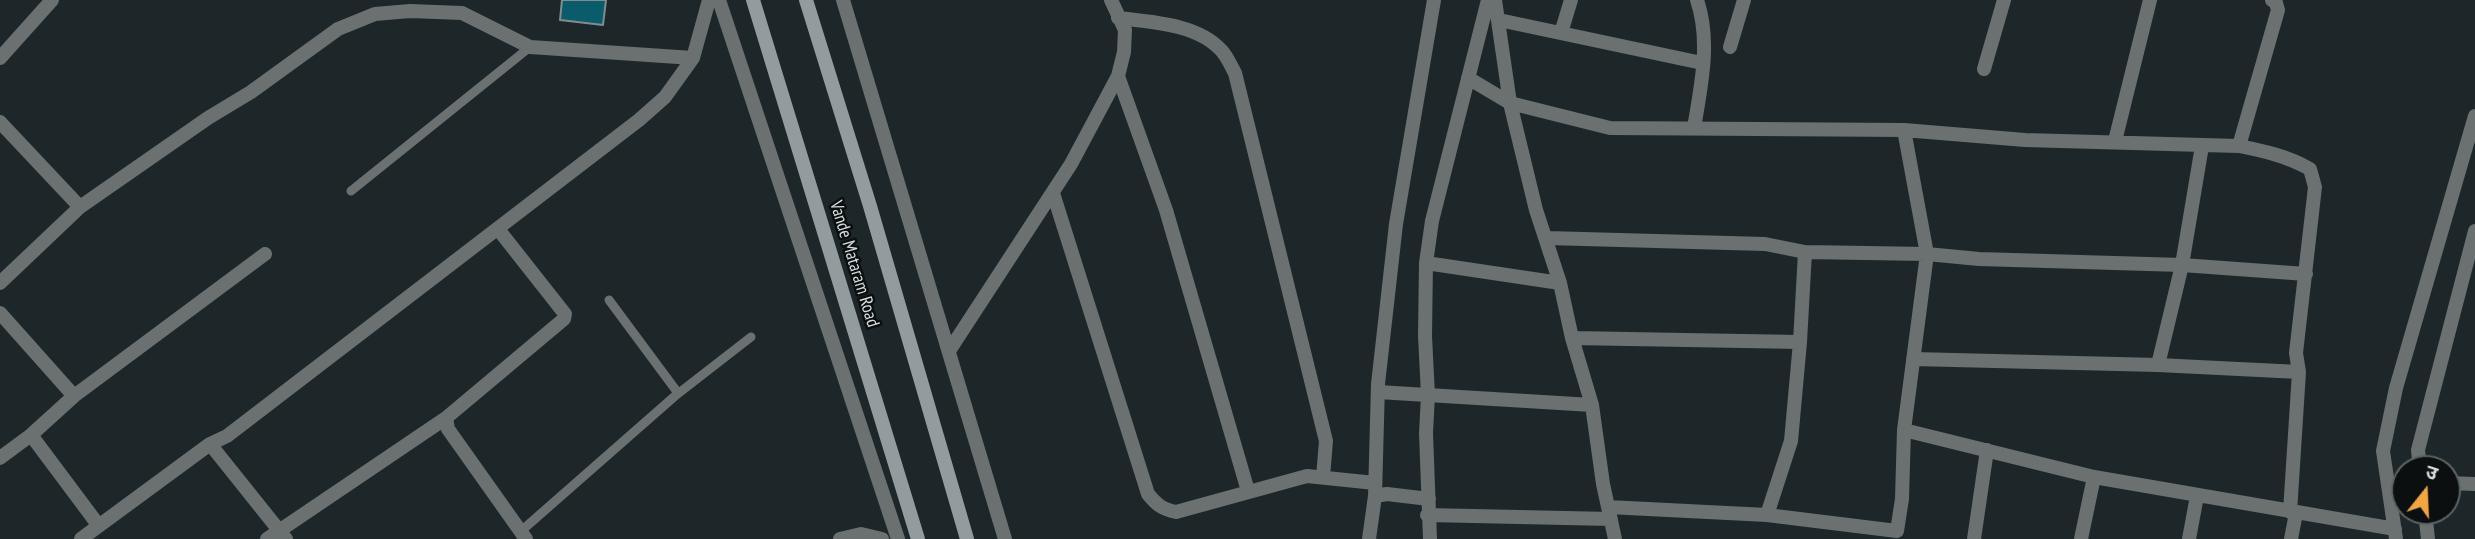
<!DOCTYPE html>
<meta charset="utf-8">
<style>
body{margin:0}
#map{position:relative;width:2475px;height:539px;overflow:hidden;background:#1d272a;font-family:"PT Sans Narrow","Noto Sans Devanagari",sans-serif}
canvas{display:block}
.north{position:absolute;left:2391px;top:455px;width:70px;height:70px;box-sizing:border-box;background:#0b0f10;border:2px solid #5d6264;border-radius:50%;rotate:18deg;font-size:19px;font-weight:700;line-height:28px;text-align:center;color:#d8dfe1}
.north::after{content:'';display:block;margin:auto;width:24px;height:32px;background:#f1a63f;clip-path:polygon(50% 0,100% 100%,50% 72%,0 100%)}
</style>
<div id="map">
<canvas width="2475" height="539"></canvas>
<div class="north">उ</div>
</div>
<script>
const context = document.querySelector('canvas').getContext('2d');
context.lineJoin = 'round';
function fillPath(path, color) {
  context.fillStyle = color;
  context.fill(path, 'evenodd');
}
function trace(path, color, width, dash) {
  context.strokeStyle = color;
  context.lineWidth = width;
  context.lineCap = dash ? 'butt' : 'round';
  context.setLineDash(dash || []);
  context.stroke(path);
}
function drawText(font, color, halo, rows, align = 'center') {
  context.font = font + ' "PT Sans Narrow",sans-serif';
  context.lineWidth = 5;
  context.setLineDash([]);
  context.textBaseline = 'middle';
  context.strokeStyle = halo;
  context.fillStyle = color;
  for (const [text, x, y, turn = 0] of rows) {
    context.save();
    context.translate(x, y);
    context.rotate((+turn || 0) * Math.PI / 180);
    context.textAlign = isNaN(turn) ? turn : align;
    if (halo) context.strokeText(text, 0, 0);
    context.fillText(text, 0, 0);
    context.restore();
  }
}
const building = new Path2D(`
 M562,0h44l-3,25 -43,-5z`);
fillPath(building, '#0b5c6b');
trace(building, '#808c8f', 2);
trace(new Path2D(`
 M351,191l179,-144
 M609,300l69,93
 M520,532l155,-136 76,-59`), '#6b7071', 9);
trace(new Path2D(`
 M719,0l179,539
 M843,0l162,539
 M1495,0l15,103 26,107 24,73 12,55 20,67 11,79 12,55
 M1118,18c34,4 79,6 103,32 6,6 10,16 14,23l91,368 -3,36
 M1499,20l203,43
 M1561,33l10,-33
 M1730,47l14,-47
 M0,58l52,-58
 M1984,69l20,-69
 M1118,76l48,134 82,281
 M1468,78l42,25 100,25 294,2 121,10 214,6c25,5 48,10 71,23l5,18 -19,166 3,19 -9,140
 M0,122l80,85
 M1694,128c7,-42 17,-87 3,-128
 M2115,141l35,-141
 M2239,146l39,-136 -2,-7 -4,-3
 M1053,193l95,301c9,11 14,15 28,18l131,-36 68,7
 M498,229l67,85 -1,5 -118,99 2,11 78,110
 M1547,238l218,6 40,8 122,2 52,5 203,6 124,9
 M1426,263l134,20
 M0,283l80,-76 128,-89 43,-26 87,-63 37,-15 35,-3 52,2 68,34 163,11
 M0,313l74,83
 M1572,338l228,4 5,-90
 M949,351l122,-187 47,-88 6,-24 1,-22 -14,-30
 M1913,359l245,6 141,7
 M2158,365l24,-100 20,-119
 M1378,392l214,13
 M1904,430l190,47 301,52
 M31,435l68,91
 M210,444l76,95
 M0,458l31,-23 43,-39 191,-142
 M2420,469l-2,-19 57,-219
 M2447,483l28,1
 M1375,496l3,-112 18,-160 38,-224
 M1608,507l159,8 130,16 5,-32 2,-69 23,-176 -23,-124
 M2425,511l3,28
 M1427,515l184,4
 M1767,515l24,-74 9,-99
 M81,539l129,-95 17,-8 412,-316 26,-23 28,-39 16,-58
 M267,539l179,-121
 M840,539l21,-5 21,5
 M1369,539l6,-43 12,-2 42,5
 M1430,539l-4,-106 2,-38 -3,-59 1,-73 6,-42 56,-221
 M1974,539l13,-89
 M2081,539l13,-62
 M2189,539l8,-43
 M2291,539l5,-26
 M2396,539l-13,-88 13,-63 79,-272`), '#6b7071', 14);
trace(new Path2D(`
 M753,0l165,539
 M806,0l64,206 97,333`), '#929b9d', 14);
drawText('18px', '#d8dfe1', '#0b0f10', [
 ["Vande Mataram Road",854,264,73]
]);
</script>
